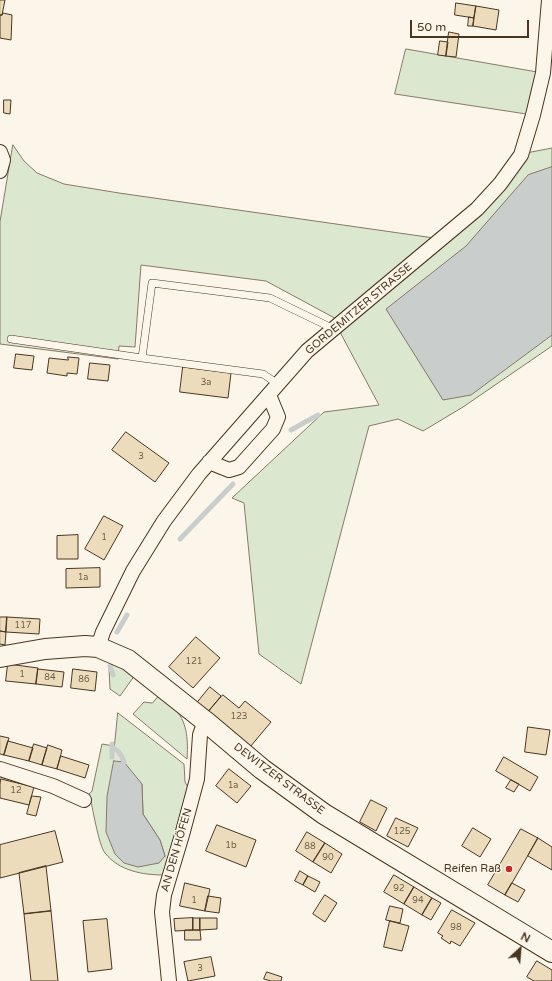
<!DOCTYPE html>
<meta charset="utf-8">
<style>
body{margin:0}
#map{position:relative;width:552px;height:981px;overflow:hidden;background:#fbf6e9;font-family:"Varela Round",sans-serif}
canvas{display:block}
.north{position:absolute;left:500px;top:929px;width:40px;height:40px;-webkit-text-stroke:3px #fbf6e9;paint-order:stroke;rotate:26deg;font-size:11px;font-weight:700;line-height:16px;text-align:center;color:#4a3520}
.north::after{content:'';display:block;margin:auto;width:14px;height:18px;background:#4a3520;clip-path:polygon(50% 0,100% 100%,50% 72%,0 100%)}
.scale{position:absolute;left:410px;top:20px;width:119px;height:18px;box-sizing:border-box;border:2px solid #4a3520;border-top:0;padding-left:5px;font-size:12px;line-height:14px;white-space:nowrap;color:#4a3520;-webkit-text-stroke:3px #fbf6e9;paint-order:stroke}
</style>
<div id="map">
<canvas width="552" height="981"></canvas>
<div class="north">N</div>
<div class="scale">50 m</div>
</div>
<script>
const context = document.querySelector('canvas').getContext('2d');
context.lineJoin = 'round';
function fillPath(path, color) {
  context.fillStyle = color;
  context.fill(path, 'evenodd');
}
function trace(path, color, width, dash) {
  context.strokeStyle = color;
  context.lineWidth = width;
  context.lineCap = dash ? 'butt' : 'round';
  context.setLineDash(dash || []);
  context.stroke(path);
}
function drawText(font, color, halo, rows, align = 'center') {
  context.font = font + ' "Varela Round",sans-serif';
  context.lineWidth = 3;
  context.setLineDash([]);
  context.textBaseline = 'middle';
  context.strokeStyle = halo;
  context.fillStyle = color;
  for (const [text, x, y, turn = 0] of rows) {
    context.save();
    context.translate(x, y);
    context.rotate((+turn || 0) * Math.PI / 180);
    context.textAlign = isNaN(turn) ? turn : align;
    if (halo) context.strokeText(text, 0, 0);
    context.fillText(text, 0, 0);
    context.restore();
  }
}
const green = new Path2D(`
 M406,49l137,24 -10,42 -138,-21z
 M13,145l11,16 13,12 27,11 55,9 322,46 80,-85 31,-6v198l-89,61 -40,24 -25,-12 -29,7 -68,258 -42,-30 -15,-151 -12,-5 92,-86 55,-7 -38,-71 1,-12 -76,-41 -125,-16 -6,82 -16,-1 -1,13 -118,-15v-122z
 M116,663l19,12 -15,21 -10,-7 -1,-21z
 M159,696c5,4 12,9 17,14 12,14 12,32 11,49l-54,-45 11,-12 8,1z
 M118,713l66,51 1,18 4,7 -25,86c-21,0 -45,-4 -59,-22 -7,-9 -12,-46 -16,-59l3,-3 10,-47 12,2zM114,761l28,23 1,30 17,26 5,16z`);
fillPath(green, '#dce7d0');
trace(green, '#887966', 1);
const water = new Path2D(`
 M552,167v168l-81,60 -28,5 -57,-91 80,-63 62,-71z
 M114,761l10,1 18,22 1,30 17,26 5,16 -6,7 -21,4 -14,-4 -9,-9 -9,-22 1,-35z`);
fillPath(water, '#c9cecd');
trace(water, '#887966', 1);
trace(new Path2D(`
 M291,430l27,-15
 M180,539l53,-55
 M117,632l10,-17
 M110,666l3,9
 M112,748c7,1 10,8 12,14
 M112,757v-13`), '#c9cecd', 5);
const building = new Path2D(`
 M0,0h5l-3,15h-2z
 M456,3l20,3 -2,12 -19,-3z
 M476,6l23,4 -3,20 -23,-4z
 M3,13l9,2 -1,25 -11,-2v-23h2z
 M469,17l5,1 -1,8h-5z
 M449,32l10,2 -3,23 -10,-1z
 M440,41l8,1 -2,14 -8,-1z
 M4,100h7l-1,14 -6,-1z
 M16,354l18,2 -2,14 -18,-2z
 M68,357l11,1 -2,16 -10,-1v3l-20,-3 2,-15 19,2z
 M90,363l20,2 -2,16 -20,-2z
 M183,367l48,6 -3,25 -48,-6z
 M126,432l43,31 -14,19 -43,-32z
 M104,516l19,10 -19,34 -19,-11z
 M78,535v24h-21v-23z
 M100,568v19l-34,1v-19z
 M0,617h7l-1,15 -6,-1z
 M7,617l33,2 -1,15 -33,-2z
 M0,631l6,1 -1,13 -5,-1z
 M196,637l24,21 -27,30 -24,-21z
 M8,664l30,4 -2,16 -30,-3z
 M38,669l26,3 -2,15 -26,-3z
 M73,669l24,3 -2,19 -24,-3z
 M210,687l11,9 -13,16 -11,-9z
 M223,695l16,13 6,-7 26,21 -21,25 -42,-35z
 M528,727l22,3 -4,25 -21,-3z
 M0,736l9,2 -5,17 -4,-1z
 M8,741l25,7 -4,13 -25,-6z
 M34,744l13,4 -5,17 -13,-4z
 M48,745l14,5 -5,19 -15,-4z
 M61,756l28,9 -4,13 -28,-9z
 M504,757l34,20 -8,14 -34,-20z
 M229,769l22,17 -14,17 -21,-17z
 M1,779l33,8 -5,18 -29,-7v-13z
 M511,780l8,4 -5,8 -8,-4z
 M32,796l9,1 -5,19 -9,-2z
 M371,800l16,8 -11,23 -16,-9z
 M396,818l22,10 -10,19 -21,-11z
 M217,825l39,15 -10,27 -40,-16z
 M473,828l18,11 -11,18 -18,-11z
 M521,829l17,9 -33,57 -17,-10z
 M55,831l8,31 -63,16v-33z
 M307,832l18,11 -12,19 -17,-11z
 M538,838l14,9v23l-24,-14z
 M325,843l17,11 -11,19 -18,-11z
 M46,866l5,45 -27,3 -5,-41z
 M300,871l8,5 -5,9 -8,-4z
 M394,875l20,12 -10,17 -20,-12z
 M308,876l12,6 -5,10 -12,-7z
 M185,883l25,6 -5,22 -25,-5z
 M512,883l13,7 -7,12 -13,-7z
 M414,887l18,11 -10,17 -18,-11z
 M325,895l12,8 -12,19 -12,-8z
 M208,896l13,2 -2,15 -14,-2z
 M432,898l9,5 -10,17 -9,-5z
 M390,906l13,3 -3,14 -14,-3z
 M452,910l23,13 -15,23 -9,-5 -1,3 -9,-6 2,-2 -5,-3z
 M51,911l7,70h-27l-7,-67z
 M193,918h7v12h-7z
 M193,918v12l-18,1 -1,-12z
 M200,918h17v11l-17,1z
 M107,919l5,50 -24,3 -5,-51z
 M390,921l19,5 -7,25 -18,-4z
 M185,930h15l1,10h-16z
 M211,957l4,19 -27,5 -4,-19z
 M537,961l15,9v11h-18l-7,-4z
 M267,972l15,5 -1,4h-10l-7,-2z`);
fillPath(building, '#ecdcbc');
trace(building, '#4a3520', 1);
const lane = new Path2D(`
 M11,339l131,19
 M278,384l-15,-10 -121,-16 10,-75 118,15 64,31`);
const street = new Path2D(`
 M0,152l3,8 -3,11
 M209,462l20,8 10,-3 34,-38 5,-12 -9,-22
 M98,647l5,-15 30,-61 31,-50 35,-47 108,-123 170,-142 23,-25 21,-29 12,-40 10,-42 6,-73
 M0,769l53,17 31,14
 M169,981l-7,-69 2,-17 18,-60 15,-56 3,-44 5,-14`);
const secondary = new Path2D(`
 M0,657l45,-8 40,-3 13,1 30,13 77,61 57,48 62,45 228,138`);
trace(lane, '#4a3520', 8);
trace(street, '#4a3520', 16);
trace(secondary, '#4a3520', 22);
trace(lane, '#fbf6e9', 7);
trace(street, '#fbf6e9', 14);
trace(secondary, '#fbf6e9', 20);
for (const [x, y, r, color] of [
 [509,869,4,"#c62828"]
]) {
  const dot = new Path2D();
  dot.arc(x, y, r, 0, 2 * Math.PI);
  context.fillStyle = color;
  context.fill(dot);
  trace(dot, '#fbf6e9', 1.5);
}
drawText('9px', '#725f47', null, [
 ["3a",206,383],
 ["3",141,457],
 ["1",104,538],
 ["1a",83,578],
 ["117",23,626],
 ["121",194,662],
 ["1",22,675],
 ["84",50,678],
 ["86",84,680],
 ["123",239,717],
 ["1a",233,786],
 ["12",16,791],
 ["125",402,832],
 ["1b",231,846],
 ["88",310,847],
 ["90",328,858],
 ["92",399,889],
 ["1",194,901],
 ["94",418,901],
 ["98",456,928],
 ["3",200,969]
]);
drawText('11px', '#4a3520', '#fbf6e9', [
 ["GORDEMITZER STRASSE",359,309,-40],
 ["DEWITZER STRASSE",279,779,37],
 ["AN DEN HÖFEN",177,850,-74]
]);
drawText('11px', '#4a3520', '#fbf6e9', [
 ["Reifen Raß",501,869]
], 'right');
</script>
